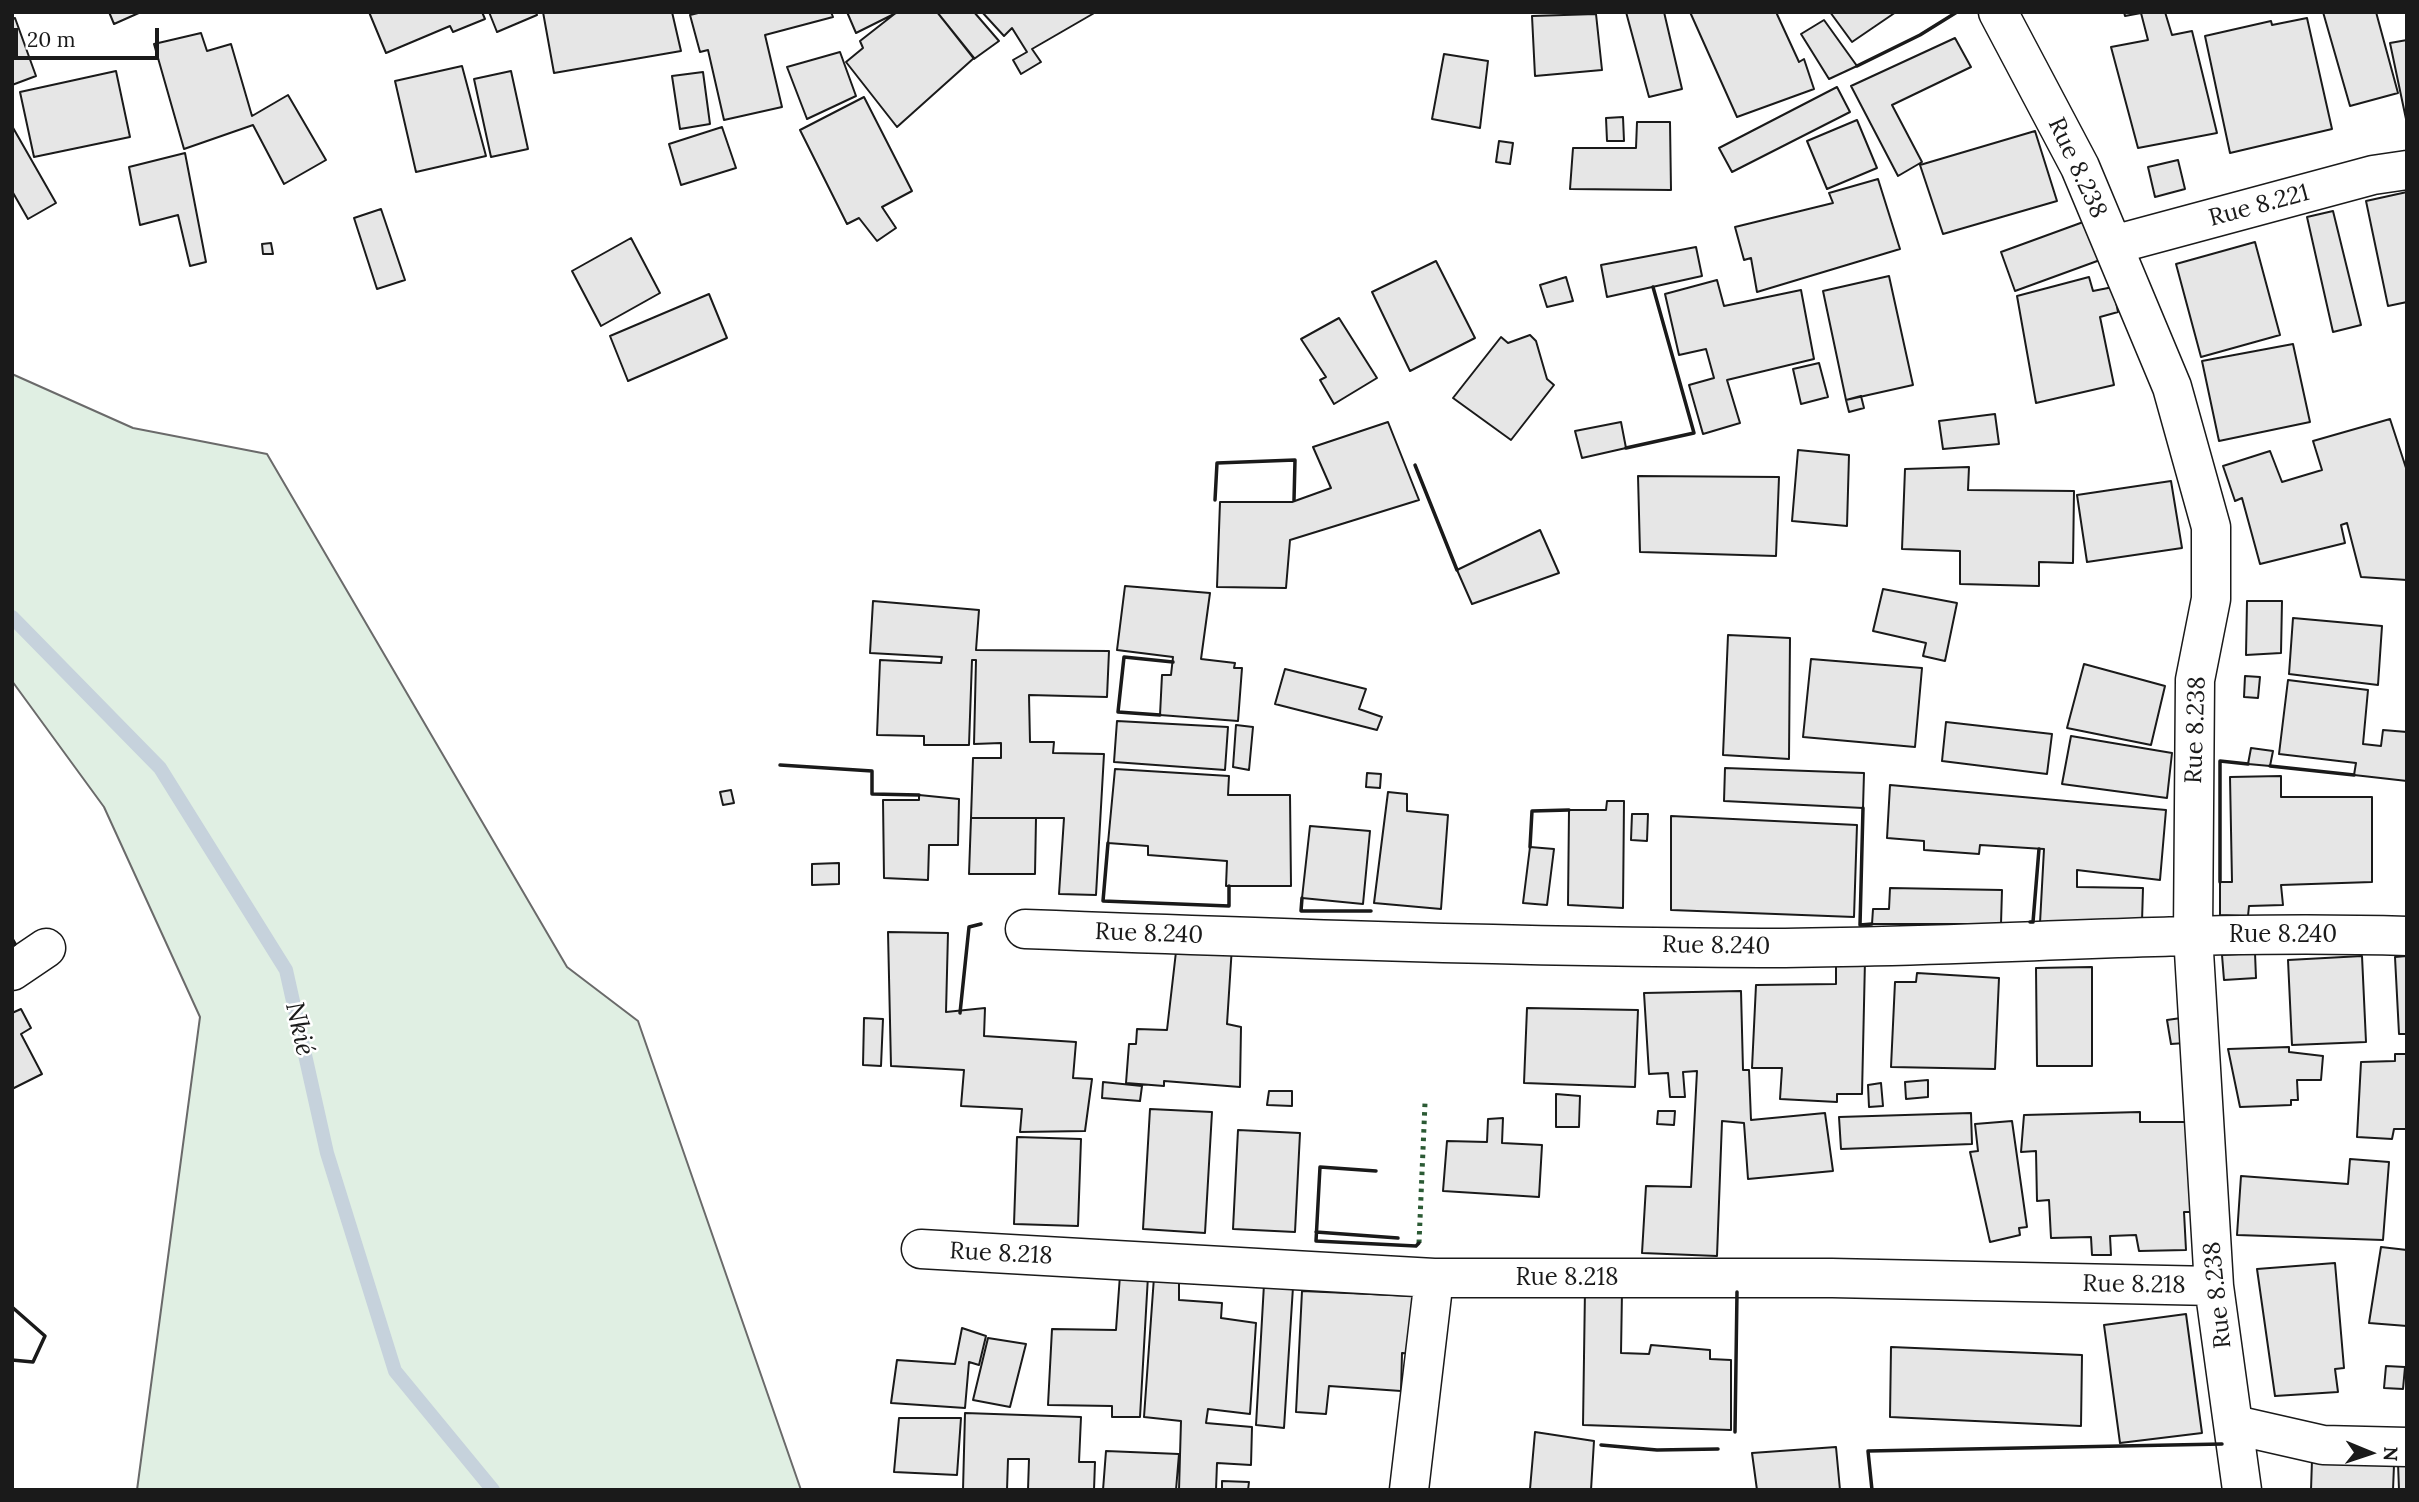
<!DOCTYPE html>
<meta charset="utf-8">
<style>
body{margin:0}
#map{position:relative;width:2419px;height:1502px;overflow:hidden;background:#fff;font-family:Lora,serif}
canvas{display:block}
.frame{position:absolute;inset:0;border:14px solid #1a1a1a;pointer-events:none}
.north{position:absolute;left:2335px;top:1418px;width:70px;height:70px;-webkit-text-stroke:5px #fff;paint-order:stroke;rotate:92deg;font-size:19px;font-weight:700;line-height:28px;text-align:center;color:#1a1a1a}
.north::after{content:'';display:block;margin:auto;width:24px;height:32px;background:#1a1a1a;clip-path:polygon(50% 0,100% 100%,50% 72%,0 100%)}
.scale{position:absolute;left:14px;top:28px;width:145px;height:32px;box-sizing:border-box;border:4px solid #1a1a1a;border-top:0;padding-left:9px;font-size:21px;line-height:24px;white-space:nowrap;color:#1a1a1a;-webkit-text-stroke:5px #fff;paint-order:stroke}
</style>
<div id="map">
<canvas width="2419" height="1502"></canvas>
<div class="frame"></div>
<div class="north">N</div>
<div class="scale">20 m</div>
</div>
<script>
const context = document.querySelector('canvas').getContext('2d');
context.lineJoin = 'round';
function fillPath(path, color) {
  context.fillStyle = color;
  context.fill(path, 'evenodd');
}
function trace(path, color, width, dash) {
  context.strokeStyle = color;
  context.lineWidth = width;
  context.lineCap = dash ? 'butt' : 'round';
  context.setLineDash(dash || []);
  context.stroke(path);
}
function drawText(font, color, halo, rows, align = 'center') {
  context.font = font + ' Lora,serif';
  context.lineWidth = 5;
  context.setLineDash([]);
  context.textBaseline = 'middle';
  context.strokeStyle = halo;
  context.fillStyle = color;
  for (const [text, x, y, turn = 0] of rows) {
    context.save();
    context.translate(x, y);
    context.rotate((+turn || 0) * Math.PI / 180);
    context.textAlign = isNaN(turn) ? turn : align;
    if (halo) context.strokeText(text, 0, 0);
    context.fillText(text, 0, 0);
    context.restore();
  }
}
const green = new Path2D(`
 M12,374l121,54 134,26 300,513 71,54 163,469h-664l63,-473 -96,-210 -92,-126z`);
fillPath(green, '#e0efe3');
trace(green, '#6a6a6a', 2);
trace(new Path2D(`
 M12,617l148,151 126,202 41,183 68,218 98,119`), '#c6d2dc', 14);
const building = new Path2D(`
 M109,12h32l-27,12z
 M369,12h113l3,7 -32,13 -3,-6 -64,27z
 M489,12h47l1,3 -40,17z
 M543,12h129l9,39 -127,22z
 M702,12h129l2,5 -68,18 17,72 -58,13 -16,-70 -8,2 -10,-37z
 M847,12h51l-42,21z
 M897,12h40l37,46 -77,69 -51,-65 17,-14 -3,-7z
 M937,12h37l25,29 -25,18z
 M982,12h114l-64,37 9,13 -20,12 -8,-14 14,-8 -15,-24 -8,8z
 M1626,12h38l18,77 -33,8z
 M1690,12h86l23,50 5,-3 10,30 -77,28z
 M1830,12h66l-44,30z
 M2124,12h41l7,23 20,-4 25,102 -79,15 -27,-101 37,-7 -7,-27 -16,3z
 M2323,12h53l22,81 -48,13z
 M1596,14l6,56 -67,6 -3,-60z
 M15,18l21,58 -24,9v-66z
 M2307,18l25,111 -102,24 -25,-117 66,-15 1,4z
 M1824,20l33,46 -28,13 -28,-45z
 M201,33l6,18 24,-7 21,72 36,-21 38,65 -42,24 -31,-59 -69,24 -30,-105z
 M1955,38l16,29 -79,38 30,57 -24,14 -47,-90z
 M2407,40v79h-1l-16,-76z
 M840,52l16,44 -49,23 -20,-52z
 M1444,54l44,7 -8,67 -48,-9z
 M462,66l24,90 -70,16 -21,-91z
 M116,71l14,66 -96,20 -14,-65z
 M511,71l17,78 -37,8 -17,-78z
 M703,72l7,52 -30,5 -8,-53z
 M1837,87l13,25 -118,60 -13,-24z
 M864,97l48,94 -30,16 14,21 -19,13 -18,-23 -12,6 -47,-94z
 M1623,117l1,24h-17l-1,-23z
 M1857,120l20,48 -50,21 -20,-48z
 M1637,122h33l1,68 -101,-1 3,-41h63z
 M12,126l44,77 -28,16 -16,-28z
 M722,127l14,41 -55,17 -12,-41z
 M2035,131l22,70 -114,33 -23,-69z
 M1499,141l14,2 -3,21 -14,-2z
 M185,153l21,109 -16,4 -12,-51 -38,10 -11,-58z
 M2178,160l7,29 -30,8 -7,-30z
 M1878,179l22,70 -143,43 -6,-34 -7,2 -9,-33 98,-24 -4,-10z
 M2407,192v110l-19,4 -22,-105z
 M381,209l24,71 -28,9 -23,-71z
 M2333,211l28,114 -28,7 -26,-115z
 M2086,221l14,39 -85,31 -14,-39z
 M631,238l29,55 -59,33 -29,-55z
 M2255,242l25,93 -79,22 -25,-93z
 M271,243l2,11h-10l-1,-10z
 M1696,247l6,29 -95,21 -6,-32z
 M1436,261l39,77 -65,33 -38,-79z
 M1889,276l24,109 -67,15 -23,-109z
 M1566,277l7,24 -26,6 -7,-22z
 M2089,277l4,14 20,-4 5,25 -18,5 14,68 -78,18 -19,-107z
 M1717,280l7,26 77,-16 13,69 -87,21 13,43 -37,11 -14,-49 25,-7 -8,-29 -27,6 -14,-61z
 M709,294l18,44 -99,43 -18,-45z
 M1339,318l38,60 -43,26 -14,-24 6,-3 -25,-38z
 M1530,335l6,6 11,38 7,6 -43,55 -58,-42 48,-61 7,6z
 M2293,344l17,78 -91,19 -17,-80z
 M1819,363l9,34 -27,7 -8,-35z
 M1861,396l3,12 -15,4 -3,-12z
 M1995,414l4,30 -56,5 -4,-28z
 M2390,419l17,52v109l-46,-3 -14,-54 -6,2 4,18 -85,21 -18,-66 -7,3 -12,-35 47,-15 12,31 40,-12 -9,-29z
 M1388,422l31,78 -129,40 -4,48 -69,-1 3,-85h72l39,-14 -18,-41z
 M1621,422l5,26 -44,10 -7,-27z
 M1798,450l51,5 -2,71 -55,-5z
 M1969,467l-1,23 106,1 -1,72 -34,-1v24l-79,-2v-33l-58,-2 3,-80z
 M1638,476l141,1 -3,79 -136,-4z
 M2171,481l11,67 -95,14 -10,-67z
 M1540,530l19,43 -87,31 -15,-34z
 M1125,586l85,7 -9,66 34,4 -1,5h8l-4,53 -78,-6 2,-40h9l2,-18 -56,-7z
 M1883,589l74,14 -12,58 -22,-5 3,-13 -53,-12z
 M873,601l106,9 -3,40 133,1 -2,46 -78,-2 1,47h24l-1,11 51,1 -8,141 -37,-1 5,-76h-93l2,-60h28v-15l-27,1 2,-84h-4l-3,85h-45v-9l-47,-1 3,-75 61,3 1,-6 -72,-4z
 M2247,601h35l-1,52 -35,2z
 M2293,618l89,8 -4,59 -89,-11z
 M1728,635l62,3 -1,121 -66,-4z
 M1811,659l111,9 -7,79 -112,-10z
 M2084,664l81,22 -14,59 -84,-17z
 M1285,669l81,20 -7,20 23,8 -5,13 -102,-26z
 M2245,676l15,1 -2,21 -14,-1z
 M2288,680l80,10 -5,54 18,2 2,-16 24,2v49l-53,-6 2,-12 -77,-9z
 M1117,721l111,6 -3,43 -111,-8z
 M1946,722l106,12 -5,40 -105,-13z
 M1236,725l17,2 -4,43 -16,-3z
 M2071,736l101,17 -5,45 -105,-14z
 M2251,748l22,3 -3,15 -22,-2z
 M1725,768l139,5 -1,35 -139,-7z
 M1115,769l114,7 -1,19h62l1,91h-65l1,-25 -79,-6v-9l-40,-3z
 M1367,773l14,1 -1,14 -14,-1z
 M2281,776v21h91v85l-91,3 2,20 -34,1 -1,10 -28,-1v-33h12l-2,-105z
 M1890,785l276,25 -6,70 -83,-10v17l66,1 -1,34 -102,1 4,-74 -64,-4 -1,9 -55,-4v-9l-37,-3z
 M731,790l3,13 -11,2 -3,-13z
 M1388,792l19,2v17l41,4 -7,94 -67,-6z
 M919,795l40,4 -1,46h-29l-1,35 -44,-2 -1,-78h36z
 M1607,801h17l-1,107 -55,-3 1,-95h37z
 M1632,814h16l-1,27 -16,-1z
 M1671,816l186,9 -3,92 -183,-7z
 M971,818h65l-1,56h-66z
 M1310,826l60,5 -7,73 -61,-6z
 M1530,847l24,2 -7,56 -24,-2z
 M839,863v21l-27,1v-21z
 M1890,888l112,2 -1,34h-129l1,-15h16z
 M888,932l60,1 -2,79 39,-4 -1,28 92,6 -3,36 19,1 -7,52 -65,1 2,-23 -61,-3 3,-36 -73,-4z
 M1177,943l55,3 -5,78 14,3 -1,60 -76,-6v5l-38,-3 3,-39h7l1,-15 30,1z
 M2255,953l1,25 -32,2 -2,-25z
 M2362,956l4,86 -74,3 -4,-85z
 M2407,956v78h-8l-4,-77z
 M1836,959l29,1 -3,134h-25v8l-57,-3 2,-31h-30l4,-83 80,-1z
 M2092,967v99h-55l-1,-98z
 M1917,973l82,5 -4,91 -104,-2 4,-85h21z
 M1741,991l2,79h6l2,50 74,-7 8,58 -85,8 -4,-56 -22,-2 -5,135 -75,-3 4,-67 45,1 6,-116 -14,1 2,25h-15l-2,-24 -19,1 -5,-81z
 M1527,1008l111,2 -3,77 -111,-4z
 M21,1009l10,19 -10,6 21,40 -30,15v-76z
 M864,1018l19,1 -2,47 -18,-1z
 M2181,1018l4,25 -14,1 -4,-24z
 M2289,1047v5l34,4 -2,24h-24l1,20h-7v5l-51,2 -12,-58z
 M2395,1054h12v75h-13l-2,10 -35,-2 4,-75 34,-1z
 M1928,1080v17l-22,2 -1,-17z
 M1103,1082l39,4 -2,15 -38,-3z
 M1881,1083l2,23 -14,1 -1,-22z
 M1269,1091h23v15l-25,-1z
 M1556,1094l24,2 -1,31h-23z
 M1150,1109l62,3 -7,121 -62,-4z
 M1658,1111h17l-1,14 -17,-1z
 M2140,1112v10h56l5,90h-17l2,38 -47,1 -3,-16 -26,1 1,19h-19l-1,-18 -40,1 -2,-38 -12,1 -1,-50 -15,1 3,-37z
 M1971,1113l1,31 -131,5 -2,-32z
 M1503,1118l-1,25 40,2 -3,52 -96,-6 4,-50 40,1 1,-23z
 M2012,1121l15,106 -8,1 1,7 -30,7 -20,-90 8,-1 -3,-27z
 M1238,1130l62,3 -5,99 -62,-3z
 M1017,1137l64,2 -3,87 -64,-2z
 M2350,1159l39,3 -6,78 -146,-5 4,-59 107,8z
 M2381,1247l26,3v76l-38,-3z
 M2335,1263l9,105 -9,1 3,23 -63,4 -18,-127z
 M1120,1275l28,1 -8,141h-28v-11l-64,-1 4,-76 64,1z
 M1154,1277l25,1v22l43,3 -1,15 35,5 -6,91 -42,-5 -2,14 46,4 -1,38 -34,-2 -1,27h-37l2,-69 -37,-4z
 M1264,1284l29,3 -9,141 -28,-3z
 M1585,1289l37,2 -1,62 28,1 2,-9 59,5v9l21,1v70l-148,-5z
 M1302,1291l113,5 -1,58 -12,-1 -1,38 -72,-5 -3,28 -30,-2z
 M2186,1314l16,119 -82,10 -16,-118z
 M962,1328l24,8 -7,29 -10,-3 -4,46 -74,-5 6,-43 58,4z
 M988,1338l38,6 -16,63 -37,-7z
 M1891,1347l191,8 -1,71 -191,-9z
 M2386,1366l19,1 -2,22 -19,-1z
 M965,1413l116,4 -2,45h16l-1,28h-66l1,-31h-21l-1,31h-44z
 M899,1418h62l-4,57 -63,-3z
 M1535,1432l59,9 -3,49 -61,-1z
 M1836,1447l4,43h-83l-5,-37z
 M1106,1451l73,3 -3,36h-73z
 M2312,1460l82,5 -1,25h-82z
 M2407,1462v28h-8l-1,-27z
 M1222,1481l27,1 -1,8h-26z`);
fillPath(building, '#e6e6e6');
trace(building, '#1a1a1a', 2);
const minor = new Path2D(`
 M1998,12l82,155 92,220 39,140v72l-16,81 -2,255 21,351 28,204
 M2113,245l260,-70 34,-5
 M1025,929c245,9 491,18 736,19 215,0 430,-19 646,-12
 M12,971l34,-23
 M921,1249l513,29h398l382,8
 M2235,1425l88,20 84,2
 M1409,1490l25,-212`);
trace(minor, '#1a1a1a', 41);
trace(minor, '#fff', 38);
trace(new Path2D(`
 M1419,1243l6,-140`), '#2b5a34', 5, [3.5, 5]);
trace(new Path2D(`
 M1857,66l63,-31 37,-23
 M1626,448l68,-15 -41,-146
 M1415,465l42,105
 M1215,500l2,-37 78,-3 -1,40
 M1160,715l-42,-3 6,-55 49,5
 M780,765l92,6v23l47,1
 M2270,766l84,9
 M1863,808l-3,117 12,-1
 M1108,843l-5,58 126,5v-20
 M1530,847l2,-36 37,-1
 M2220,882v-121l28,3
 M1302,898l-1,13h70
 M2030,922h3l6,-73
 M12,939l3,5 -3,2
 M960,1013l9,-86 12,-3
 M1376,1171l-56,-4 -4,74 100,5 3,-3
 M1316,1232l82,6
 M12,1307l33,29 -12,26 -21,-2
 M1735,1432l2,-140
 M1601,1445l56,5 61,-1
 M1872,1490l-4,-39 354,-7`), '#1a1a1a', 3.5);
drawText('24px', '#1a1a1a', '#fff', [
 ["Rue 8.238",2077,168,65],
 ["Rue 8.221",2259,206,-15],
 ["Rue 8.238",2196,730,-88],
 ["Rue 8.240",1149,934,2],
 ["Rue 8.240",2283,935],
 ["Rue 8.240",1716,946,1],
 ["Rue 8.218",1001,1254,3],
 ["Rue 8.218",1567,1278],
 ["Rue 8.218",2134,1285,1],
 ["Rue 8.238",2218,1295,-96]
]);
drawText('italic 26px', '#1a1a1a', '#fff', [
 ["Nkié",299,1029,77]
]);
</script>
